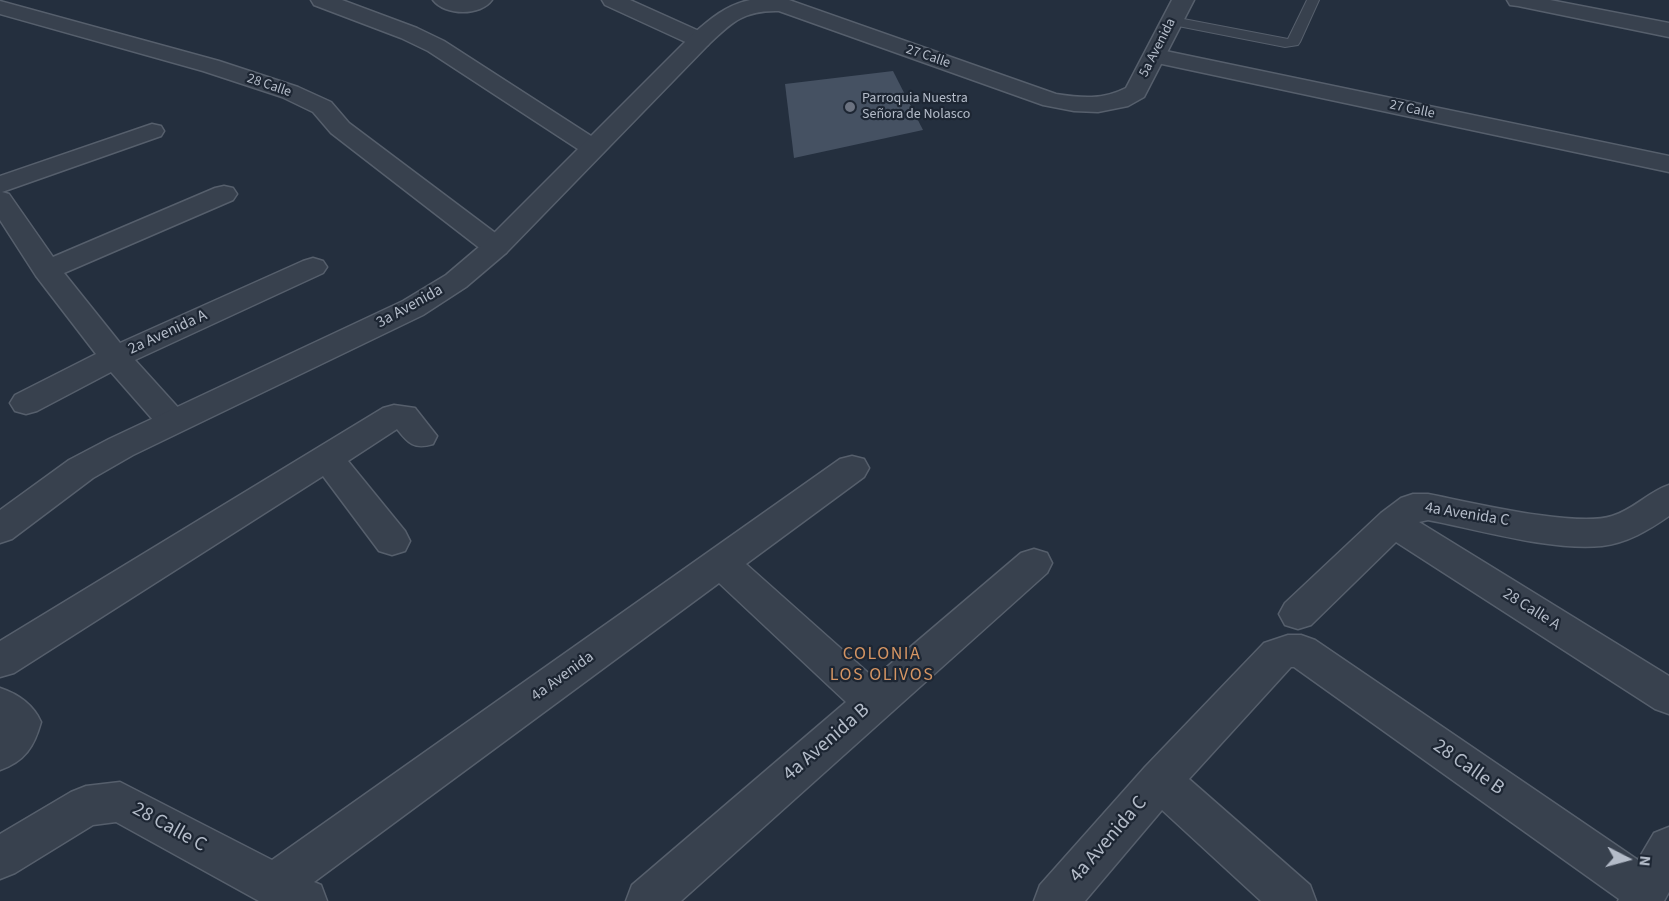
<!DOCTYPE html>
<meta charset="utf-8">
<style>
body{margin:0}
#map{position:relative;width:1669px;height:901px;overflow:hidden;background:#242f3e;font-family:"Source Sans 3",sans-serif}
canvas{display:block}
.north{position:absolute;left:1597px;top:829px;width:60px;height:60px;-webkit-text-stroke:4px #1d2633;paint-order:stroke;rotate:96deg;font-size:16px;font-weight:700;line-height:24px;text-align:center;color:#b4bcc9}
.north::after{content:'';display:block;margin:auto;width:21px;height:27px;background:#b4bcc9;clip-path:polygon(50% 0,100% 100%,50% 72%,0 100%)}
</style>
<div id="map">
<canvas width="1669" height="901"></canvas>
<div class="north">N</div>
</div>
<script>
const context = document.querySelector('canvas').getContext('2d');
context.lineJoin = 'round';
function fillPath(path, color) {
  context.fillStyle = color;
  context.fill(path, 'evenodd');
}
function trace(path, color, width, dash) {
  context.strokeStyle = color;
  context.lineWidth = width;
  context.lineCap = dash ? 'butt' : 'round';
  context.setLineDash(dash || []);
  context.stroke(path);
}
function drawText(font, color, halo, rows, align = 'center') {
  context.font = font + ' "Source Sans 3",sans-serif';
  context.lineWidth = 4.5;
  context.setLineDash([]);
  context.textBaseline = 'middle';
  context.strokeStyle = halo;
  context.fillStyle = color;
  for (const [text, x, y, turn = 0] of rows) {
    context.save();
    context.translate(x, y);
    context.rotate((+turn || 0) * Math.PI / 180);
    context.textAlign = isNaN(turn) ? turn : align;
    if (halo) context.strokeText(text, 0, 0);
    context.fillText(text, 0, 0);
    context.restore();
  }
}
fillPath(new Path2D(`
 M893,71l30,59 -129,28 -9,-74z`), '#455162');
const service = new Path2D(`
 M1307,0h12l-19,42 -2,3 -13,2 -112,-22 -6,-4 6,-4 115,22z`);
const minor = new Path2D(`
 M311,0h31l75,28 27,13 158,102 4,5 -4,5 -9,3 -9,-3 -156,-102 -27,-13 -87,-33z
 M433,0h59c-11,16 -47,16 -59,0z
 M602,0h28l78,35 3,5 -3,5 -8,2 -8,-2 -87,-40z
 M1507,0h43l119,23v14l-151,-31 -8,-1z
 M0,1l219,60 79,26 33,15 18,21 157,118 4,6 -4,6 -10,2 -10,-2 -155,-120 -18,-21 -31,-15 -79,-26 -203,-57z
 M1156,49l513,107v16l-521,-111 -3,-5 3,-5z
 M152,124l9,2 3,5 -3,5 -159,56 7,2 44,63 162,-69 9,-2 9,2 4,6 -4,6 -169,73 56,70 183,-82 10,-3 10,3 4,6 -4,6 -188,87 48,53 5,8 -5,8 -11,4 -11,-4 -50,-57 -74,39 -11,3 -11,-3 -5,-8 5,-8 81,-41 -60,-78 -36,-56v-44z
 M394,405l21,3 22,28 -4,8c-19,6 -25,-1 -36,-15l-49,32 57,70 5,10 -5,10 -13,4 -13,-4 -56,-75 -309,197 -14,4v-36l383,-233z
 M852,456l12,3 5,9 -5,9 -118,87 128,114 147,-125 13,-4 13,4 5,10 -5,10 -366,328h-55l6,-16 214,-183 -127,-119 -405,299 7,3 6,16h-68l-143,-79 -23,3 -78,48 -15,6v-45l71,-42 15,-6 34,-4 152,78 568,-401z
 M1669,485v31c-20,14 -42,27 -67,30 -52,5 -122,-16 -174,-26l-9,2 250,154v38l-14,-5 -259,-167 -85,83 -13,4 -13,-4 -6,-11 6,-11 96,-90 20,-15 12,-4h15c41,8 148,34 184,22 21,-6 36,-24 57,-31z
 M1288,635h13l14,5 323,220 16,-27 15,-6v65l-5,9h-46l1,-2 -325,-232h-3l-102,112 121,106 6,16h-55l-99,-91 -77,91h-51l6,-16 105,-118 119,-124z
 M0,688c18,6 33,16 41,34 -7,25 -16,39 -41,48z`);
const tertiary = new Path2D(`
 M750,0h39l267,94c25,4 47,6 70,-6l46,-88h22l-50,97 -16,9 -30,6 -24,-1 -31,-6 -264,-94c-35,-1 -47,11 -71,34l-202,208 -40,34 -43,28 -290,140 -40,23 -81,61 -12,4v-33l69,-50 40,-21 294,-138 43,-26 40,-34 206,-206c18,-16 34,-30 58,-35z`);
trace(service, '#565f6c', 2);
trace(minor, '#565f6c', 3);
trace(tertiary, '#565f6c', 3);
fillPath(service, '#38414e');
fillPath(minor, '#38414e');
fillPath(tertiary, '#38414e');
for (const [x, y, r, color] of [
 [850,107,6,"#6b7280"]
]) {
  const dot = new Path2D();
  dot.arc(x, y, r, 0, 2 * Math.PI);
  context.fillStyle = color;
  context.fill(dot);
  trace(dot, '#1d2633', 2);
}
drawText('14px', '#b4bcc9', '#1d2633', [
 ["5a Avenida",1158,48,-63],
 ["27 Calle",928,57,19],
 ["28 Calle",269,86,19],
 ["27 Calle",1412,110,12]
]);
drawText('14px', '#b4bcc9', '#1d2633', [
 ["Parroquia Nuestra",862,99],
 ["Señora de Nolasco",862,115]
], 'left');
drawText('16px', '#b4bcc9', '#1d2633', [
 ["3a Avenida",410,307,-29],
 ["2a Avenida A",168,333,-25],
 ["4a Avenida C",1467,515,9],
 ["28 Calle A",1531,610,32],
 ["4a Avenida",563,677,-36]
]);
context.letterSpacing = '1.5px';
drawText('18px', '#d59563', '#1d2633', [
 ["COLONIA",882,655],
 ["LOS OLIVOS",882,676]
]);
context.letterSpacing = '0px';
drawText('20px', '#b4bcc9', '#1d2633', [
 ["4a Avenida B",827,743,-41],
 ["28 Calle B",1468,768,35],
 ["28 Calle C",169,828,29],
 ["4a Avenida C",1109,840,-49]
]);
</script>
